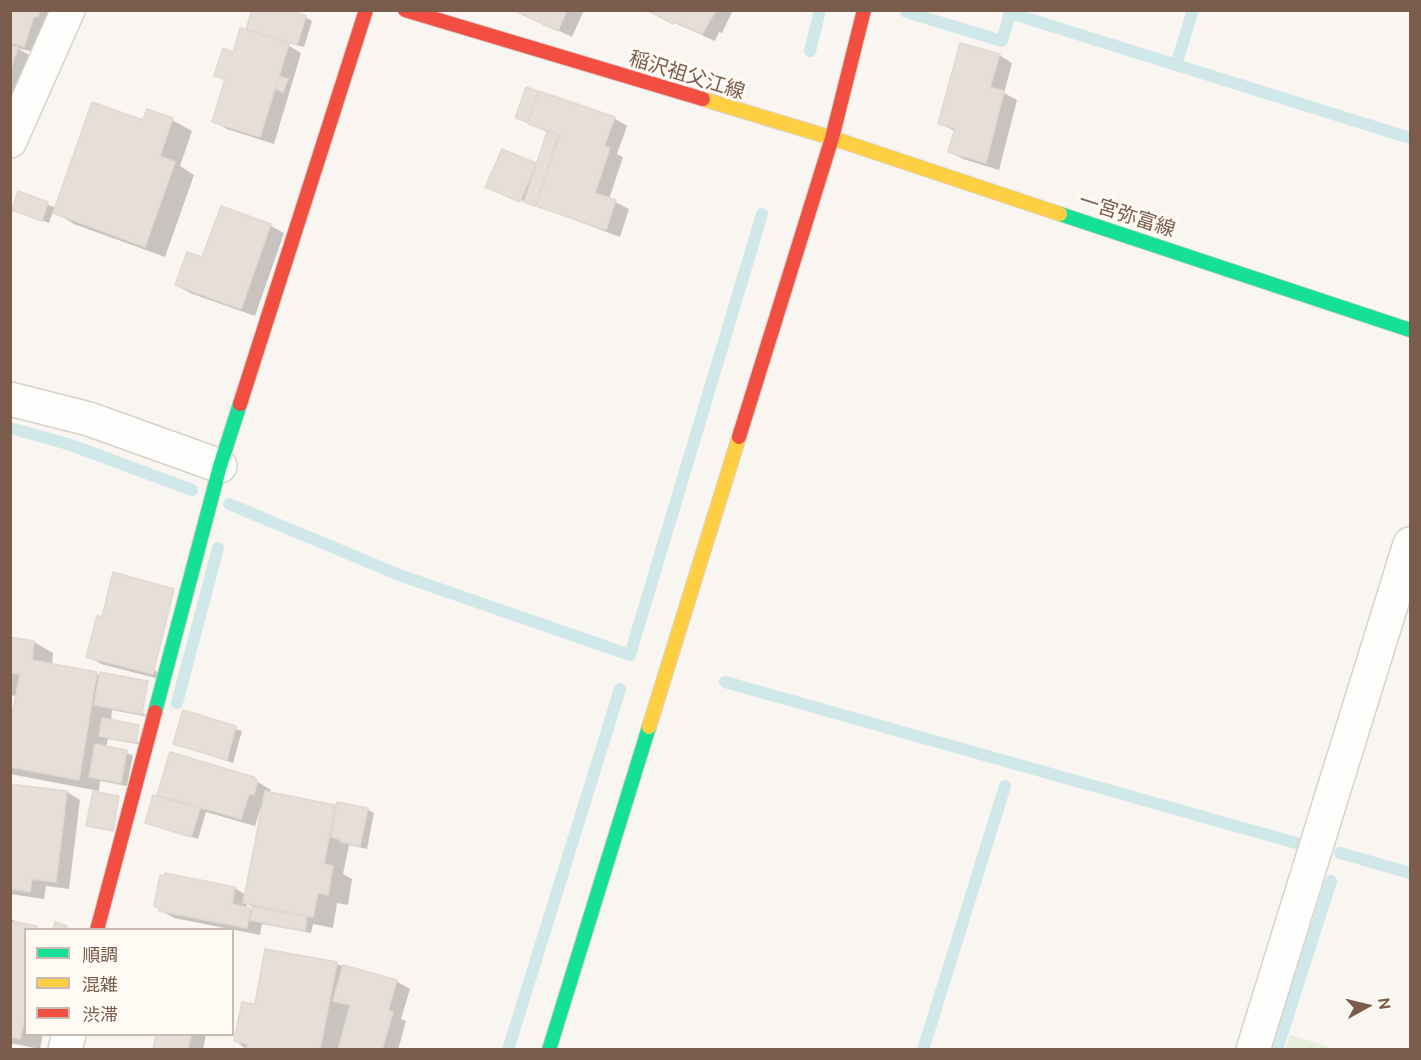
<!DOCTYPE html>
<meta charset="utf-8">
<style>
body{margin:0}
#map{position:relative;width:1421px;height:1060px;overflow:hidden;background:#f9f5f0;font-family:Ubuntu,"Noto Sans JP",sans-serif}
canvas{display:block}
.frame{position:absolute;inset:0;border:12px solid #7a5c4d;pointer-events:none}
.legend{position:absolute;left:24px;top:928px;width:210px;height:108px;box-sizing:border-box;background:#fffaf3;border:2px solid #cabbb1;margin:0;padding:8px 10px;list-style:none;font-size:18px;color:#7a5c4d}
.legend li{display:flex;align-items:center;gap:12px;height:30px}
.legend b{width:30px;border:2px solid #cabbb1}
.north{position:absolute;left:1337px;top:976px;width:60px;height:60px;-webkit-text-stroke:4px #fffaf3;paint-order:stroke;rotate:82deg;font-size:16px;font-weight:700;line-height:24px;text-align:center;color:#7a5c4d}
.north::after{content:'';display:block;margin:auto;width:21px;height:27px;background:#7a5c4d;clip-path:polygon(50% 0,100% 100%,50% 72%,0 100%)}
</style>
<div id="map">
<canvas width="1421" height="1060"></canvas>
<div class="frame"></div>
<ul class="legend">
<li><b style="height:8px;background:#16e098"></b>順調</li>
<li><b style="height:8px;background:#ffcf43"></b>混雑</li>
<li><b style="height:8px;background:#f24e42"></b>渋滞</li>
</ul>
<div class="north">N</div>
</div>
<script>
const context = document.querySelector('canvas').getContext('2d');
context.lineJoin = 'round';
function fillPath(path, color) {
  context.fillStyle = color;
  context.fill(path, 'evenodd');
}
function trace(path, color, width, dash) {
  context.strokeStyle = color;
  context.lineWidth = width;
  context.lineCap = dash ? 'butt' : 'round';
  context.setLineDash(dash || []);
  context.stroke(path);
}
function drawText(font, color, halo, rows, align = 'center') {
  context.font = font + ' Ubuntu,"Noto Sans JP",sans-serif';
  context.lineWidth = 6;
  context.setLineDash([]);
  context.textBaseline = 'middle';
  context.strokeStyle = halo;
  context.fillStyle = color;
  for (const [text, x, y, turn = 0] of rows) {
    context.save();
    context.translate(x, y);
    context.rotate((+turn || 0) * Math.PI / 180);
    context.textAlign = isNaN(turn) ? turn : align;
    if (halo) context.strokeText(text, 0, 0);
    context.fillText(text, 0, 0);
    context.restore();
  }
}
fillPath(new Path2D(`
 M1290,1035l46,14h-51z`), '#e7f0db');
fillPath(new Path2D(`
 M10,10h46l-18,43 -21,-5 14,8 -21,57z
 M515,10h69l-12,27z
 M733,10l-11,23 -3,-1 -4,9 -67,-30z
 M305,17l7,4 -8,26 -21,-5 18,11 -27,91 -47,-15 -14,-8 13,-40 -11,-6 19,-22 23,-19 -9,-5z
 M999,55l13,8 -8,30 13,7 -18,70 -36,-11 -13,-7 5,-21 -16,-8z
 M537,93l77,25 13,8 -10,28 6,3 -14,42 20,10 -9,28 -126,-47 9,-39 35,15 11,-33 -32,-15z
 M172,120l20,11 -12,35 14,9 -29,82 -91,-33 -21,-13 -4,12 -35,-14 5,-16 37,15 87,-86z
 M221,208l50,18 13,7 -29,83 -65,-23 -13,-8 26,-26z
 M98,618l69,63 -66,-17 -13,-8z
 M10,639l24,3 19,11 -1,12 45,9 51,43 -36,-7 -1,11 31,24 -34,-6 -2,9 27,7 -6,31 -27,-5 -1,10 -89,-17v-63l4,1 3,-16 -7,-1z
 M184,712l58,19 -9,32 -58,-19z
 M253,779l18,11 -1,4 67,14 30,1 7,4 -7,36 -18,-4 -6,29 9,5 -4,26 -11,-2 -4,25 -20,-4 -2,9 -49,-9 -2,11 -86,-17 -14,-8 7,-35 68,13 11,7 17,-88h-2l-6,19 -49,-14 -8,27 -51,-17 22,-22 -10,-6zM247,904l7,4v3l-8,-3z
 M10,785l57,7 13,8 -11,89 -23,-3 -2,13 -34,-5z
 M10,918l13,7 18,5h-15v104h17l-3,15 -30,-6z
 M336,964l60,17 14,8 -9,30 5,2 -8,29h-151l-11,-9 20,-35z
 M157,1034h49l-3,16h-48z`), '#0003');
trace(new Path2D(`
 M906,12l96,29 8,-28 400,125
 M810,51l10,-41
 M1176,65l17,-55
 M10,428l58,16 124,46
 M229,504l173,72 228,79 132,-441
 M725,682l571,161
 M177,703l41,-155
 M1340,853l70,20
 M508,1050l112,-361
 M923,1050l82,-264
 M1277,1050l54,-169`), '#d0e8ea', 12);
const building = new Path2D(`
 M10,10h30l-2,7 -4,-1 -10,31 -14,-5z
 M252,10h38l16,6 -9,29 -51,-16z
 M513,10h54l-9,21z
 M647,10h69l-14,24 -28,-13 -1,3z
 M240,28l49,16 -29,93 -48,-15 13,-43 -11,-3 9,-28 10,4z
 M960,43l40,11 -10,33 14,4 -18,72 -38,-11 7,-24 -17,-4z
 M10,45l8,2 -8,24z
 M280,76l8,3 -5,13 -7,-3z
 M526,87l12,4 -11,31 -12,-4z
 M539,91l76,26 -11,29 6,2 -15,45 21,7 -10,30 -70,-24 24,-71 -32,-11z
 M92,102l51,18 4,-11 26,9 -13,38 15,6 -30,85 -92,-34z
 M547,132l11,4 -23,70 -11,-4z
 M502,149l34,14 -16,39 -35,-15z
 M18,191l30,11 -6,19 -30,-11z
 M221,206l50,18 -30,85 -66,-24 12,-33 15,5z
 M113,572l61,17 -21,85 -67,-17 11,-41 5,1z
 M10,637l24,4 -2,19 65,12 -18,108 -69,-13v-58l3,1 7,-36 -10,-1z
 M100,672l48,9 -6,33 -48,-9z
 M183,710l53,16 -9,34 -54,-16z
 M102,718l37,7 -3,18 -37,-7z
 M95,744l32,6 -6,33 -32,-6z
 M170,752l84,25 4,4 -4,14 -5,-1 -8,25 -84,-24z
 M10,784l57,7 -11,91 -24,-3 -2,13 -20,-3z
 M93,791l26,5 -6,35 -27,-5z
 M265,791l70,14 -11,59 9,2 -5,29 -10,-2 -5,24 -70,-14z
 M153,795l47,14 -9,28 -46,-14z
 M337,802l31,6 -8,38 -19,-4v-2l-10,-3z
 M165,873l70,14 -3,17 18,4 -3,20 -88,-17v-3l-5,-2 6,-31 5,1z
 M253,907l54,10 -2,14 -55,-11z
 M10,921l27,5v4h-11v82l-6,27 -10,-2z
 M55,922l12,4 -1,4h-13z
 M265,949l72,13 -17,88h-74l1,-6 -13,-3 8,-39 13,2z
 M343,965l54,15 -9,31 5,1 -11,38h-44l12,-45 -17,-4z
 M156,1034h35l-3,16h-35z`);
fillPath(building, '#e6ded7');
trace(building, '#e2d8d2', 1.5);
const street = new Path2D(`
 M10,141l58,-131
 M10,399l79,20 131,47
 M65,1050l4,-16
 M1253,1050l157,-506`);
const fast = new Path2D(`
 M1060,214l350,116
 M155,712l65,-246 20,-62
 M549,1050l100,-323`);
const slow = new Path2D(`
 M703,99l129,39 228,76
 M649,727l90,-290`);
const jam = new Path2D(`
 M405,10l298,89
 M240,404l126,-394
 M739,437l93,-299 32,-128
 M97,930l58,-218`);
trace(street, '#d7d1cb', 36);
trace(fast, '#d9d2cb', 16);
trace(slow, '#d9d2cb', 16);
trace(jam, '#d9d2cb', 16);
trace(street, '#fefefd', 33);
trace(fast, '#16e098', 14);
trace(slow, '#ffcf43', 14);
trace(jam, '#f24e42', 14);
drawText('20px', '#7a5c4d', '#fffaf3', [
 ["稲沢祖父江線",687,75,17],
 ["一宮弥富線",1127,215,18]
]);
</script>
